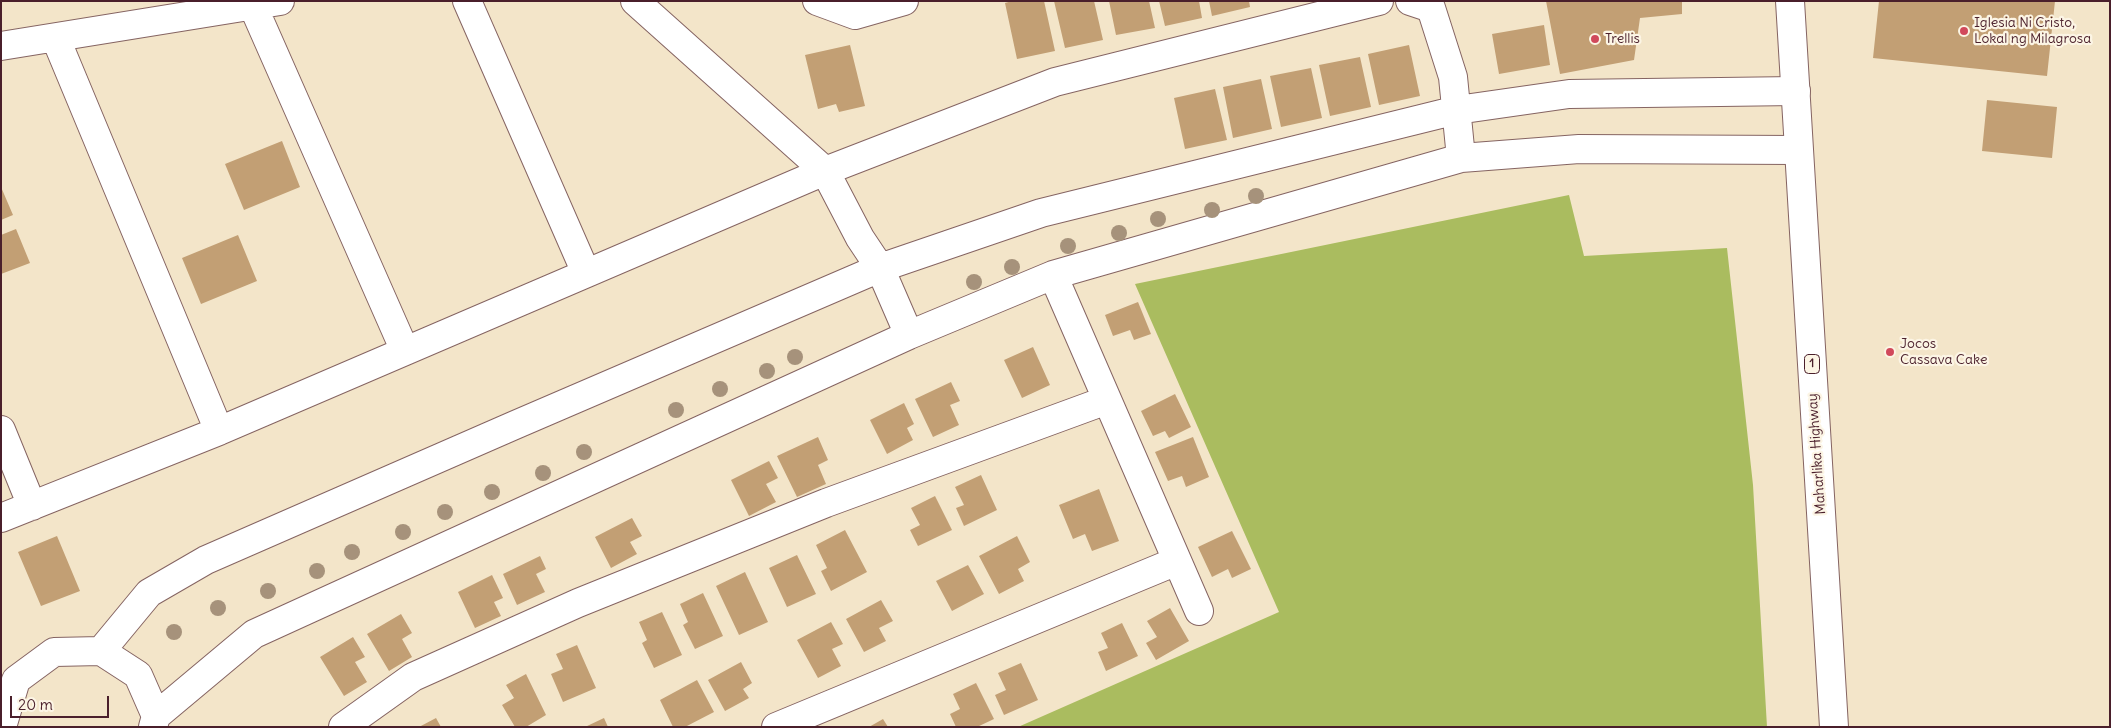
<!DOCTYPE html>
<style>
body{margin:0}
#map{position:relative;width:2111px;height:728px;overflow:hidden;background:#f3e5c9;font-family:Delius,sans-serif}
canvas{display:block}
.frame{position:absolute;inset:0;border:2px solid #4a1f2b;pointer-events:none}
.scale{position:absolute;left:10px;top:696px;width:99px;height:22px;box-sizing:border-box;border:2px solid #4a1f2b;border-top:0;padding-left:6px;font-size:15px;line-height:18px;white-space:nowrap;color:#4a1f2b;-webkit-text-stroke:4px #fcf5e5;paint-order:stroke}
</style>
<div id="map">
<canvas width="2111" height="728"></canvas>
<div class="frame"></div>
<div class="scale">20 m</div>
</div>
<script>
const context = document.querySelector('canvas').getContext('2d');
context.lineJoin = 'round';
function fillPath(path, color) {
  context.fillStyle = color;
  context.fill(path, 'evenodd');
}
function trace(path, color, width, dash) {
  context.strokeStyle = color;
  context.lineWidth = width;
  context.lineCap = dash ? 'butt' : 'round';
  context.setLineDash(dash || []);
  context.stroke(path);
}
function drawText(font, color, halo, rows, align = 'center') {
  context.font = font + ' Delius,sans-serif';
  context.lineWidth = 4.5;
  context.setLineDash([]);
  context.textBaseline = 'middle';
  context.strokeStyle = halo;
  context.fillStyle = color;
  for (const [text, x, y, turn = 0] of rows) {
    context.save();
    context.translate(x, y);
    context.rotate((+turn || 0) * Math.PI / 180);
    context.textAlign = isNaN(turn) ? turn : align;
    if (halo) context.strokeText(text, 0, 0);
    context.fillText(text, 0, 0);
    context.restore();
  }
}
fillPath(new Path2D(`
 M1569,195l15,61 143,-8 26,237 14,242h-749l261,-115 -144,-328z`), '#aabc5f');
fillPath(new Path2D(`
 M1012,1h32l11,50 -38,8 -12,-56z
 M1054,1h40l9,39 -38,8z
 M1109,1h40l6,27 -39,7z
 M1159,1h40l3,17 -37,8z
 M1209,1h40l1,6 -38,9z
 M1546,1h136v13l-42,4 -6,42 -74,14z
 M1879,1h176l-8,75 -174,-18z
 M1544,25l6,40 -51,9 -7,-40z
 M850,45l15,61 -26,6 -3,-8 -18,5 -13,-54z
 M1409,45l11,51 -41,9 -11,-51z
 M1360,57l11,50 -41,9 -11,-51z
 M1311,68l11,50 -41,9 -11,-51z
 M1261,79l11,50 -39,9 -10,-51z
 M1215,89l12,51 -42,9 -11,-51z
 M1987,100l70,7 -5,51 -70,-7z
 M282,141l18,46 -56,23 -19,-46z
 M1,187l12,28 -12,5z
 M16,229l14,34 -29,11v-39z
 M238,235l19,46 -56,23 -19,-46z
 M1138,302l13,32 -17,6 -4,-10 -17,6 -8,-21z
 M1033,347l17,38 -28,13 -18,-38z
 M951,382l9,19 -10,4 9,20 -26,12 -18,-38z
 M1175,394l16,33 -22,11 -4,-7 -12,5 -12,-25z
 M904,403l10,21 -7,4 6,12 -26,14 -17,-34z
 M818,437l10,23 -10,5 8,19 -29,13 -20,-41z
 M1193,437l16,40 -23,10 -4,-11 -14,5 -13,-29z
 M769,461l9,17 -12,6 10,18 -27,14 -18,-36z
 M981,475l16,35 -33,16 -8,-18 8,-3 -9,-18z
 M1099,489l20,52 -27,10 -7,-17 -12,5 -14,-34z
 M935,496l17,34 -34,16 -8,-16 10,-5 -9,-17z
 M632,518l10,18 -12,6 7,12 -26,14 -16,-31z
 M845,530l22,42 -36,19 -10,-20 6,-3 -11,-23z
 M1232,531l19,38 -19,9 -4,-9 -16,8 -14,-30z
 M57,536l23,55 -39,15 -23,-54z
 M1017,536l13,26 -12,7 6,12 -25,13 -20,-38z
 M797,555l19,39 -29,13 -18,-39z
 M540,556l6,13 -10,5 9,18 -28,13 -14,-31z
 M968,565l16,29 -32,17 -16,-30z
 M745,572l23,50 -29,13 -23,-49z
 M492,575l11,23 -9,4 7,14 -26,12 -17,-36z
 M703,593l20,43 -28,13 -12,-24 5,-3 -8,-18z
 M881,600l12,21 -14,7 7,13 -22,11 -18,-33z
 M1170,608l19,33 -33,19 -10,-17 11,-6 -10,-16z
 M662,612l20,43 -28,13 -12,-25 5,-3 -8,-18z
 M401,614l11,19 -10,6 10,18 -23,14 -22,-37z
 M831,622l12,22 -11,5 9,17 -23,12 -21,-38z
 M1122,623l16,33 -32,15 -8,-19 10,-4 -7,-15z
 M353,637l12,20 -10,5 12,20 -23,14 -24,-39z
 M577,645l19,43 -33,14 -12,-28 12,-5 -7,-15z
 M741,662l11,21 -9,6 6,9 -24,13 -17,-31z
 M1021,663l17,37 -34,15 -9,-20 11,-5 -8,-17z
 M526,674l20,41 -20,12h-11l-13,-22 12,-7 -8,-13z
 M697,680l17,32 -29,15h-12l-13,-27z
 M976,683l18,36 -17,8h-21l-6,-13 10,-5 -7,-15z
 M436,718l5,9h-22z
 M604,718l4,9h-23z
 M883,719l5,8h-19z`), '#c29f74');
const minor = new Path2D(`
 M467,1l119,272
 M635,1l190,170 35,67 20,30 29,67
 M817,1l38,14 49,-14
 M1410,1l21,7 22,69 8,81
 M253,6l152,345
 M56,39l163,392
 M1,46l279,-45
 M1053,275l146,336
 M1,430l31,76
 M1,518l218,-87 606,-260 230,-89 324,-81
 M101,651l48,-58 57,-33 309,-135 365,-157 161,-55 416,-103 112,-16 227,-3
 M156,716l98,-82 655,-299 144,-60 408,-117 118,-9 219,1
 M2,727l14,-47 38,-28 47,-1 37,24 18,41 -3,11
 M343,727l70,-50 165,-74 248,-100 281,-103
 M776,727l401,-166`);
const highway = new Path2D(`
 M1790,1l44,726`);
trace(minor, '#856462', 30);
trace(highway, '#856462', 30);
trace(minor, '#fff', 28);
trace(highway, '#fff', 28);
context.fillStyle = '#a6927b';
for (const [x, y] of [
 [1256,196],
 [1212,210],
 [1158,219],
 [1119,233],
 [1068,246],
 [1012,267],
 [974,282],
 [795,357],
 [767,371],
 [720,389],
 [676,410],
 [584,452],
 [543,473],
 [492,492],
 [445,512],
 [403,532],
 [352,552],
 [317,571],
 [268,591],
 [218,608],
 [174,632]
]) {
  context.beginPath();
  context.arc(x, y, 8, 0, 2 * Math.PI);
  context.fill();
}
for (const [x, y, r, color] of [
 [1964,31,5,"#d1495b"],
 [1595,39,5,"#d1495b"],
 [1890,352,5,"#d1495b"]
]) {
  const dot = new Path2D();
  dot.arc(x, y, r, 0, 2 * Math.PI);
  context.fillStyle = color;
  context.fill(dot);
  trace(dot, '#fcf5e5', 2);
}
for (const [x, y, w] of [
 [1812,364,15]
]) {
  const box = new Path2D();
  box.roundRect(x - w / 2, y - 9.5, w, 19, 4);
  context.fillStyle = '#fcf5e5';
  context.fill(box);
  trace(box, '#4a1f2b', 1);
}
drawText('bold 12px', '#4a1f2b', null, [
 ["1",1812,364]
]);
drawText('14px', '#4a1f2b', '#fcf5e5', [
 ["Iglesia Ni Cristo,",1974,23],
 ["Lokal ng Milagrosa",1974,39],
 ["Trellis",1605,39],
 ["Jocos",1900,344],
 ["Cassava Cake",1900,360]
], 'left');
drawText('14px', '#4a1f2b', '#fcf5e5', [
 ["Maharlika Highway",1817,454,-94]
]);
</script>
